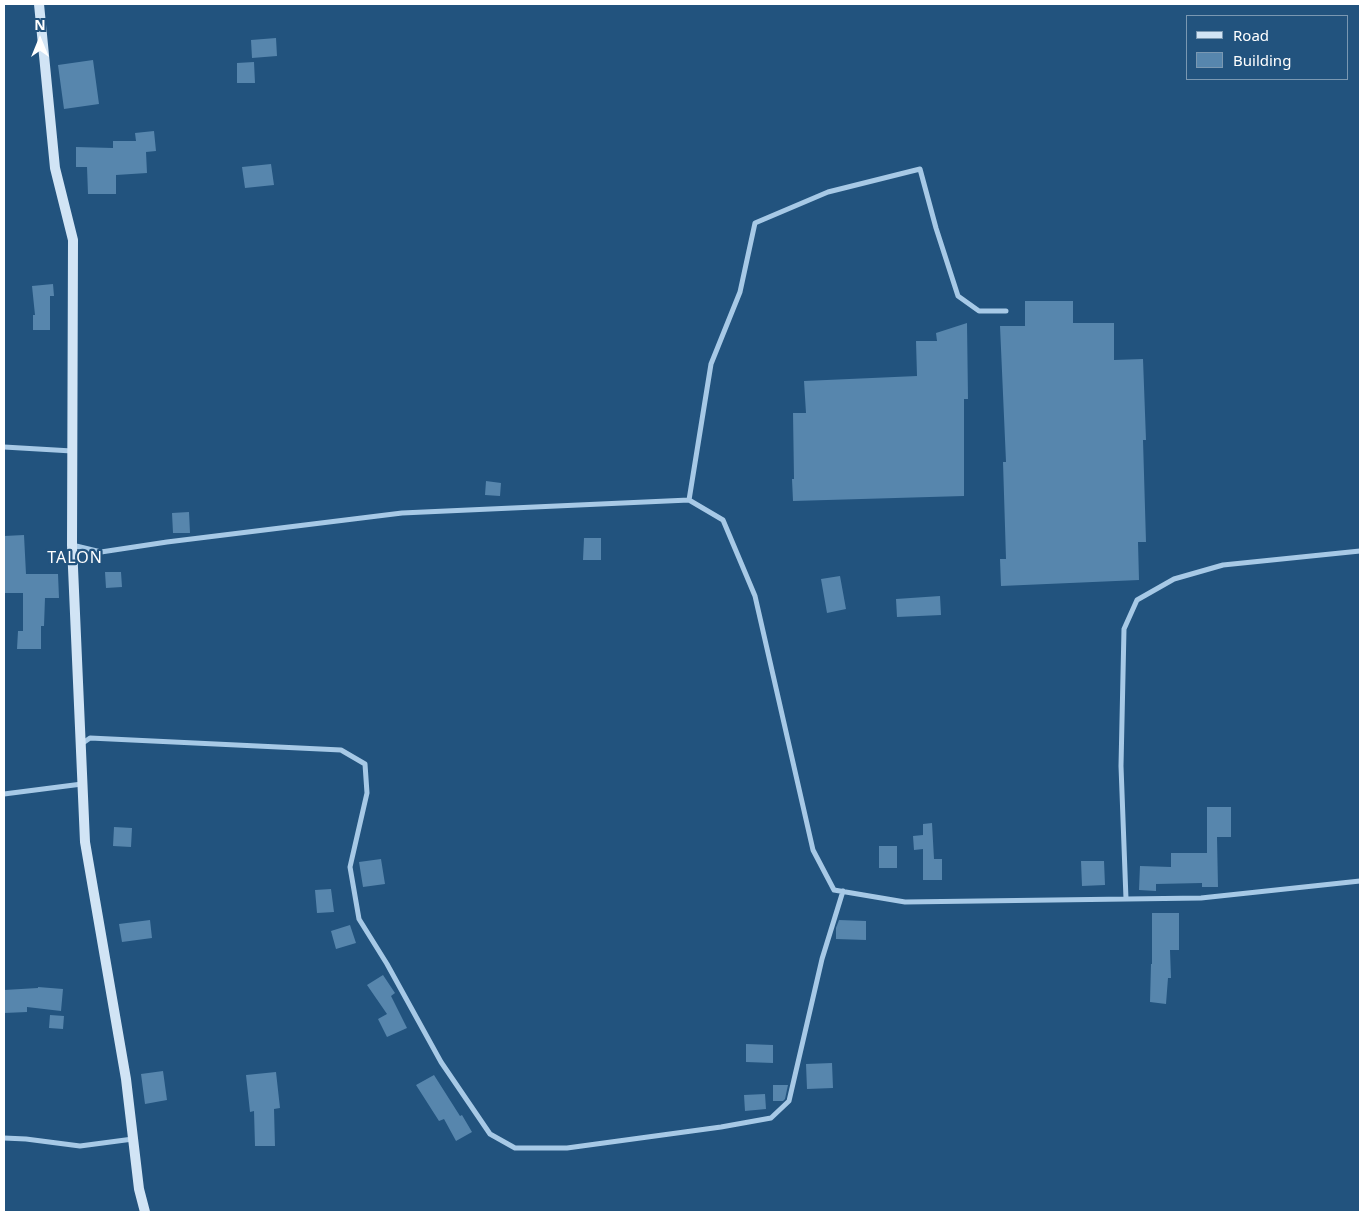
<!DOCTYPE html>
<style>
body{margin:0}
#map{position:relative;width:1364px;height:1216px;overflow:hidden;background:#22537e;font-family:"Noto Sans",sans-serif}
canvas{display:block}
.frame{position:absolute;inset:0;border:5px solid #fff;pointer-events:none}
.legend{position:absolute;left:1186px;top:15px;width:162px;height:65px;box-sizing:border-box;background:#22537e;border:1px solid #7a98b2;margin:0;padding:6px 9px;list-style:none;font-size:15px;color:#fff}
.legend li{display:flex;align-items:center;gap:10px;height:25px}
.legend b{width:25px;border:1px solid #7a98b2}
.north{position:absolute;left:15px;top:15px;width:50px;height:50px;-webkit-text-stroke:4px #22537e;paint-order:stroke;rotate:0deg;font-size:14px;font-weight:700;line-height:20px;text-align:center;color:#fff}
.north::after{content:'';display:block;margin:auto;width:18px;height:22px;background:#fff;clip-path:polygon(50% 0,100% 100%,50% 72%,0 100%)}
</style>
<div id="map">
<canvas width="1364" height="1216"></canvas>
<div class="frame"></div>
<ul class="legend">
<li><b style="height:6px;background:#d1e4f5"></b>Road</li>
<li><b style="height:14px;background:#5786ad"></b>Building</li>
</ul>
<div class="north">N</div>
</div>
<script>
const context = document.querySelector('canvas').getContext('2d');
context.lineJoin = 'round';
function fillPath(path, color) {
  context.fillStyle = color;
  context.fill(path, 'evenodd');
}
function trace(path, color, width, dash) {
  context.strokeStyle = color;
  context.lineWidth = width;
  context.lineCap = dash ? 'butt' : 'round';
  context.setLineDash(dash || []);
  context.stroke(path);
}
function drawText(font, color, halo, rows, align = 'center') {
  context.font = font + ' "Noto Sans",sans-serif';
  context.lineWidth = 4.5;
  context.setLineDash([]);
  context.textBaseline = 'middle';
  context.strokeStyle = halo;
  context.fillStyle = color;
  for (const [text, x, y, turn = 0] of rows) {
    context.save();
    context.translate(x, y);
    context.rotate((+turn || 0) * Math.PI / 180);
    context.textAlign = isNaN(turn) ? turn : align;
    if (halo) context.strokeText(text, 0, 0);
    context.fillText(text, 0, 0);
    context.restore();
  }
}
fillPath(new Path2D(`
 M276,38l1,18 -25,2 -1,-18z
 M93,60l6,44 -35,5 -6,-44z
 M254,62l1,21h-18v-20z
 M154,131l2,20 -10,1 1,21 -31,2v19h-28l-1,-27h-11v-20l37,1v-7h23l-1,-8z
 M271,164l3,21 -29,3 -3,-21z
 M53,284l1,12h-4v34h-17v-15h2l-3,-29z
 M1025,301h48v22h41v37l29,-1 3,81h-3l3,102h-8l1,38 -138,6 -1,-27h6l-3,-97h3l-6,-136h25z
 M967,323l1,76h-4v97l-171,5 -1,-22h2l-1,-66h13l-2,-32 113,-5 -1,-35h21l-1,-8z
 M486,481l15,2 -1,13 -15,-1z
 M189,512l1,21h-17l-1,-20z
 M24,535l2,39h32l1,24h-14l-1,28h-3v23h-24l1,-18h5v-38h-19v-57z
 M584,538h17v22h-18z
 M105,572h16l1,15 -16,1z
 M840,576l6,33 -19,4 -6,-34z
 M940,596l1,19 -44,2 -1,-18z
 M1207,807h24v30h-14l1,50h-16v-4l-46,1v7l-17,-1 1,-24 31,1v-14h36z
 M932,823l2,36h8v21h-19v-31l-9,1 -1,-14 10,-1v-11z
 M114,827l18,1 -1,19 -18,-1z
 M879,846h18v22h-18z
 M381,859l4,25 -22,3 -4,-25z
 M1081,861h23l1,24 -23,1z
 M331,889l3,23 -17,1 -2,-23z
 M1152,913h27v37h-9l1,28h-3l-2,26 -16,-2 1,-38h1z
 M150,920l2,18 -30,4 -3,-18z
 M839,920l27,1v19l-30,-1v-11z
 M350,925l6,18 -20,6 -5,-18z
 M383,975l12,18 -4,3 16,32 -20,9 -9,-18 9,-5 -20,-29z
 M38,987l25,2 -2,22 -34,-4v5l-23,1v-23l34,-2z
 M50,1015l14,1 -1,13 -14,-1z
 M746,1044l27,1v18l-27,-1z
 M832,1063l1,25 -26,1 -1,-25z
 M163,1071l4,29 -22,4 -4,-30z
 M276,1072l4,36 -6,1 1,37h-20l-1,-35 -4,1 -4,-37z
 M434,1075l26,41 2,-1 10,17 -16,9 -12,-22 -5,2 -23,-36z
 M773,1085h15l-3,14 -2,2h-10z
 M765,1094l1,15 -21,2 -1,-16z`), '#5786ad');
trace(new Path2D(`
 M4,447l68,4
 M689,500l22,-136 29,-72 15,-69 73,-31 92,-23 16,59 22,68 21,15h27
 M72,545l29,7 66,-10 235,-29 287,-13 34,20 32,76 58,254 21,40 71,12 296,-4 159,-17
 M80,745l10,-7 251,12 24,14 2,29 -17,74 9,52 28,45 54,98 49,72 25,14h52l154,-21 50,-9 18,-17 33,-142 21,-68
 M4,794l78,-10
 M1126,899l-5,-133 3,-137 13,-29 37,-21 49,-14 137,-14
 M4,1138l22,1 54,7 53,-7`), '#a7c9e6', 5);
trace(new Path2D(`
 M39,4l16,164 18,72 -1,305 13,297 41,237 13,110 6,23`), '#d1e4f5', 10);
context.letterSpacing = '1px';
drawText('16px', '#fff', '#22537e', [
 ["TALON",75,558]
]);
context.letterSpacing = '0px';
</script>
